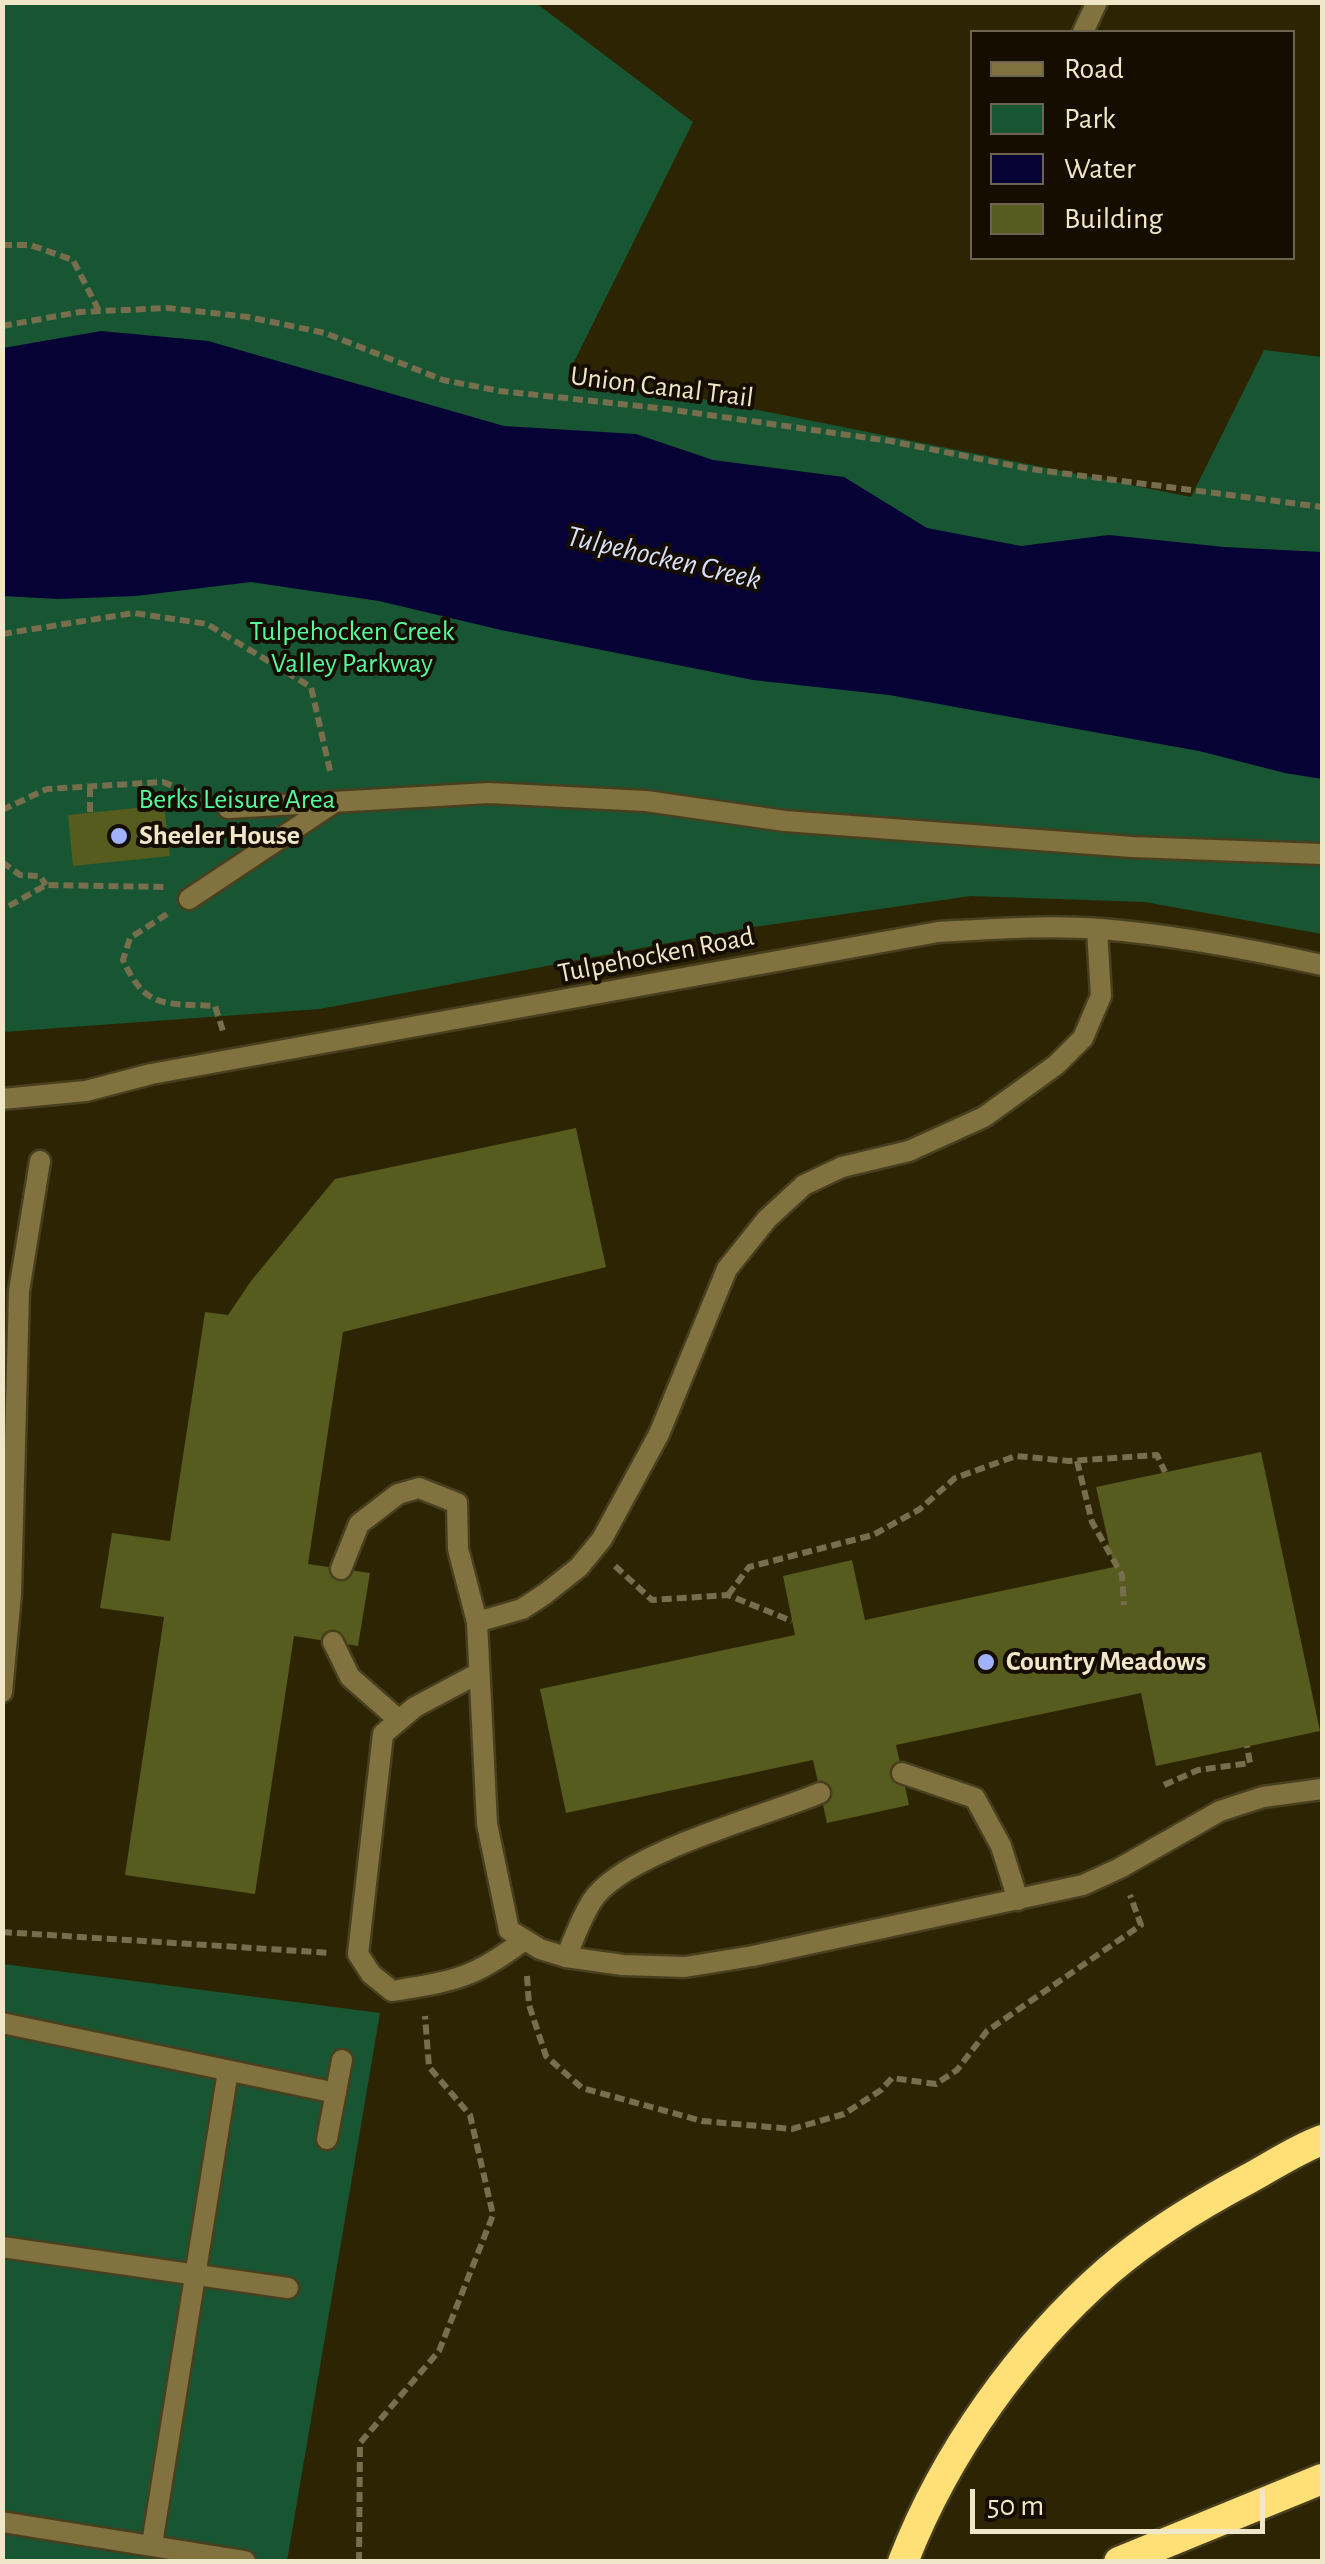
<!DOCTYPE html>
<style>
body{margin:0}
#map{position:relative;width:1325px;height:2564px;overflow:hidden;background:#2d2403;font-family:"Alegreya Sans",sans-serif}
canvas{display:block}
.frame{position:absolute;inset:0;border:5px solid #f0e7c8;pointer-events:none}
.legend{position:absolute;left:970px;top:30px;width:325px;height:230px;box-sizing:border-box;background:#140d00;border:2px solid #6c6450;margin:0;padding:12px 18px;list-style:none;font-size:30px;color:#f0e7c8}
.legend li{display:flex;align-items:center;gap:20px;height:50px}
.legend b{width:50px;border:2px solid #6c6450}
.scale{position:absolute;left:970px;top:2489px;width:295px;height:45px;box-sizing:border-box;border:5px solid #f0e7c8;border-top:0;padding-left:12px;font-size:30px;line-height:35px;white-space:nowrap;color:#f0e7c8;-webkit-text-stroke:8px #140d00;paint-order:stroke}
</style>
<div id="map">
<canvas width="1325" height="2564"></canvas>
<div class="frame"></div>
<ul class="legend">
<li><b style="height:12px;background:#81723f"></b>Road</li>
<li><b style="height:28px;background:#185532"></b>Park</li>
<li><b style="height:28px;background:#060236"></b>Water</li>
<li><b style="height:28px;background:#565b1e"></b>Building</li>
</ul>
<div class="scale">50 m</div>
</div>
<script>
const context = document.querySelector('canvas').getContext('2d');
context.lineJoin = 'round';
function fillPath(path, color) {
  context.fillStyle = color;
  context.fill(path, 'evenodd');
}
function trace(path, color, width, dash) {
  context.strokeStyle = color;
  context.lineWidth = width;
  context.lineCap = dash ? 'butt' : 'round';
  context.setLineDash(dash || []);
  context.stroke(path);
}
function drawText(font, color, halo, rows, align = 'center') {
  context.font = font + ' "Alegreya Sans",sans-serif';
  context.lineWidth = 8;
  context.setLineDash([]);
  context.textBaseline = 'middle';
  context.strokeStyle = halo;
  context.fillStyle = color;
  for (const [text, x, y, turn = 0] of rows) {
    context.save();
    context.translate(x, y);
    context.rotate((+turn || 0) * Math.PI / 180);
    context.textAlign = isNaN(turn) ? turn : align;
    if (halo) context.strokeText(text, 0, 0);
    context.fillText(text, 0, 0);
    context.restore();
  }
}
fillPath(new Path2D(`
 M3,3h533l157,119 -124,250 622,125 73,-147 58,7v577l-177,-32 -174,-6 -224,32 -427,81 -317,23z
 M3,1964l377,49 -93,548 -284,1z`), '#185532');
fillPath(new Path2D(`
 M101,331l107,10 296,85 132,8 77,26 131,17 83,51 94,18 88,-11 115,12 98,5v227l-37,-6 -86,-22 -310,-56 -136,-15 -252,-50 -122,-29 -128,-19 -115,14 -78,3 -55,-3v-248z`), '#060236');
fillPath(new Path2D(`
 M164,805l6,51 -97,10 -5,-51z
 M576,1128l30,139 -263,65 -35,232 62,9 -12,73 -64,-10 -39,258 -130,-19 39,-258 -64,-9 12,-75 58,8 35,-229 23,3 23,-34 84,-102z
 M1261,1452l59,279 -164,35 -15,-73 -245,52 13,60 -82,18 -14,-63 -247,53 -26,-124 255,-54 -12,-59 69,-16 13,60 249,-53 -18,-80z`), '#565b1e');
const service = new Path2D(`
 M228,808l261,-15 157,8 139,20 347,26 190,7
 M189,899l146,-97
 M2,1099l84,-8 65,-17 787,-142c54,-3 109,-7 163,-3 75,6 148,20 221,36
 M341,1569l18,-45 39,-30 21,-6 38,15 1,46 19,73 10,202 22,106 31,19 26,8 57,8 62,2 68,-11 330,-71 37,-17 100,-57 43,-14 59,-8
 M477,1622l45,-13 23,-15 34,-27 23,-28 57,-105 68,-165 40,-50 37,-34 38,-18 67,-16 75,-34 72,-52 27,-27 18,-42 -4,-67
 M333,1642l17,35 49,43
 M479,1673l-64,34 -32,27 -25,220 13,20 21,17c62,-10 81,-12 132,-51
 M902,1773l73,25 26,48 17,54
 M566,1957c8,-18 15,-39 26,-56 30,-48 173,-85 228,-108
 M2,2023l334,70
 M327,2139l15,-79
 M2,2247l286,41
 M2,2522l243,39
 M152,2544l76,-473`);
const minor = new Path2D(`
 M1083,32l14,-30
 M2,1692l9,-98 8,-303 21,-130`);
const motorway = new Path2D(`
 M903,2562c42,-109 118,-215 205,-291 42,-36 91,-66 140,-92 24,-13 49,-30 74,-39
 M1119,2562l203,-83`);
trace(service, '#483f1f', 25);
trace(minor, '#483f1f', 25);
trace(motorway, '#483f1f', 35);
trace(new Path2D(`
 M2,245h28l43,15 26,51
 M2,326l78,-14 88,-4 80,9 77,16 118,47 57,11 167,18 223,32 140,28 292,38
 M2,634l132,-21 73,11 104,63 20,88
 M2,810l45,-21 116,-7 40,16
 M90,812v-25
 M2,862l18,13 20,1 6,9
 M9,906l37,-21 121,2
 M167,914l-37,24 -7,22c23,50 42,43 92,46l8,25
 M1077,1461l15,61 30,53 2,30
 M615,1566l37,34 76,-5 64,26
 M728,1595l21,-28 124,-32 47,-26 35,-31 61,-22 53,5 88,-6 8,17
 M1164,1785l34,-15 52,-7 -3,-17
 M2,1932l329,21
 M527,1976l2,29 17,51 36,32 120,33 90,8 52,-15 37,-24 11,-12 44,6 21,-14 30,-39 154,-106 -11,-30
 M359,2562l1,-119 79,-92 54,-136 -23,-100 -41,-48 -4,-51`), '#776e4e', 6, [10, 5]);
trace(service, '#81723f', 20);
trace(minor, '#81723f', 20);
trace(motorway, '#fee077', 30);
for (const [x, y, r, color] of [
 [119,836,10,"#a1b2fd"],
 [986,1662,10,"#a1b2fd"]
]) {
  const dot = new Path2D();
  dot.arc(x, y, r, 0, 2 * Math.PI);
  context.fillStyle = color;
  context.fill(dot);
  trace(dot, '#140d00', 4);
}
drawText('28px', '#f0e7c8', '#140d00', [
 ["Union Canal Trail",662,387,7],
 ["Tulpehocken Road",656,955,-11]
]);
drawText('28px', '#55fb9b', '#140d00', [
 ["Tulpehocken Creek",352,632],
 ["Valley Parkway",352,664],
 ["Berks Leisure Area",237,800]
]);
drawText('bold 28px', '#f0e7c8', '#140d00', [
 ["Sheeler House",139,836],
 ["Country Meadows",1006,1662]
], 'left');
drawText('italic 30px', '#d8dffa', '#140d00', [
 ["Tulpehocken Creek",664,558,13]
]);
</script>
